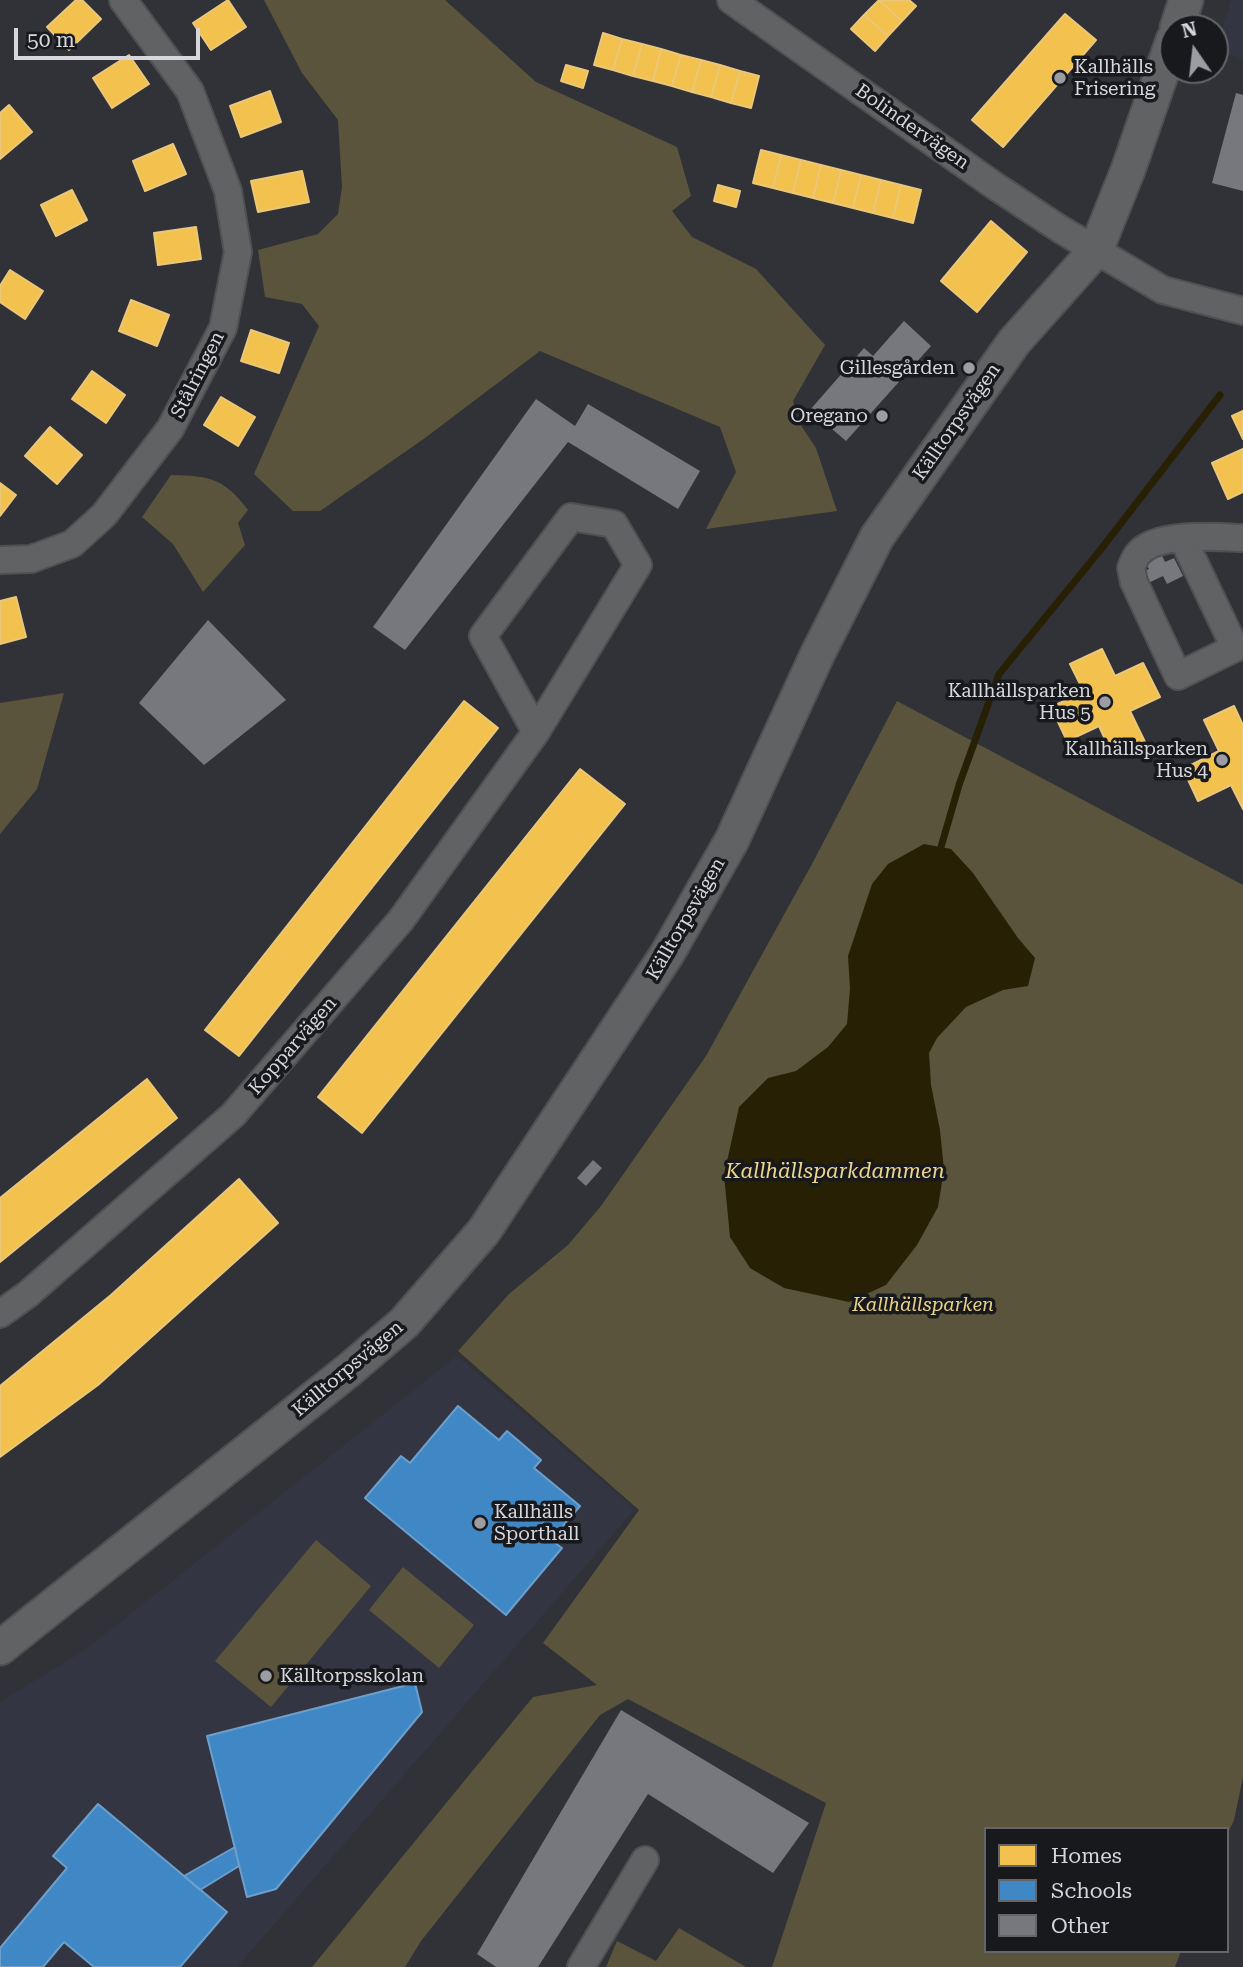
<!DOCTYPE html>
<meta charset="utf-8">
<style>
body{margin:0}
#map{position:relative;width:1243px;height:1967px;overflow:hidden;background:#313237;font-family:"Roboto Serif",serif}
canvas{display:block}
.legend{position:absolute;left:984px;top:1827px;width:245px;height:126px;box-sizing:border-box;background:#18191d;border:2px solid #646569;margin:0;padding:9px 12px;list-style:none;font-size:21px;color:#d6d6dc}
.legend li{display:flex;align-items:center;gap:14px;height:35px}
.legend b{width:35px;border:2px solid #646569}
.north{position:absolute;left:1159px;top:14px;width:70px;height:70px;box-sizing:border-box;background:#18191d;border:2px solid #646569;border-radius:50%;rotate:346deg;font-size:19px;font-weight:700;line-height:28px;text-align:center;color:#d6d6dc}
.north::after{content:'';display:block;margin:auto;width:24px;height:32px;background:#9c9da2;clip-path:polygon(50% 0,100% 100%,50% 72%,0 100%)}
.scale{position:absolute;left:14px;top:28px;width:186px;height:32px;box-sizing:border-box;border:4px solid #d6d6dc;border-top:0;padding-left:9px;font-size:21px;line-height:24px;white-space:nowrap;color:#d6d6dc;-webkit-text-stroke:5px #18191d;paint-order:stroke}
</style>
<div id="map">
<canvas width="1243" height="1967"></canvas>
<ul class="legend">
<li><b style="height:19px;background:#f2c14e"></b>Homes</li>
<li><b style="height:19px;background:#3f88c5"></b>Schools</li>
<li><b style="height:19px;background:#77787d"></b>Other</li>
</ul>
<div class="north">N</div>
<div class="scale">50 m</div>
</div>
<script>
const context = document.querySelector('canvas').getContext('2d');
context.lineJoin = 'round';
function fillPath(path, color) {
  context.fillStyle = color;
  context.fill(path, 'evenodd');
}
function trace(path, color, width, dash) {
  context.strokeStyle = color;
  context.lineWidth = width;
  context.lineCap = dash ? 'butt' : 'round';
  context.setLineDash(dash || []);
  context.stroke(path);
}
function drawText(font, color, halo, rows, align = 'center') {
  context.font = font + ' "Roboto Serif",serif';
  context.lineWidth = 7;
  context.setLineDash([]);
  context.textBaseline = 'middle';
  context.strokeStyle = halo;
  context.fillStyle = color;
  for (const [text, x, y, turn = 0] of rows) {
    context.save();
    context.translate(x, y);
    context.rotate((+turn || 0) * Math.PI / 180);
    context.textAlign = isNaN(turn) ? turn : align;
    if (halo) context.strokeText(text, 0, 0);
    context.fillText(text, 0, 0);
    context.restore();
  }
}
fillPath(new Path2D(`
 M1231,0h12v59l-27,-9z
 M457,1356l178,153 -398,458h-237v-265l85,-52z`), '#343542');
fillPath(new Path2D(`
 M264,0h181l91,82 141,65 14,49 -19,15 20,26 64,32 69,76 -32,56 5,20 18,27 21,63 -131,18 30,-57 -16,-45 -180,-76 -115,87 -105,73h-27l-39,-37 65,-148 -17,-22 -37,-7 -7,-47 60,-16 20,-20 4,-27 -4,-67 -36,-47z
 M171,475c39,1 53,3 77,35l-10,13 7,22 -42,47 -30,-48 -31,-27z
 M64,693l-27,96 -37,45v-131z
 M897,701l346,184v892l-9,43 -7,15v-6h-241v122h195l-6,16h-403l54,-164 -198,-104 -28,16 -179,226 -16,26h-93l221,-270 64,-12 -54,-42 96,-133 -181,-159 51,-57 59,-49 33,-39 105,-150 106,-192z
 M316,1540l55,46 -100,121 -56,-46z
 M403,1567l71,58 -35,43 -70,-58z
 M679,1928l67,39h-140l11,-26 39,20z`), '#5b543c');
fillPath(new Path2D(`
 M924,844l27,5 22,24 45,65 17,20 -7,28 -25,4 -37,17 -29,31 -8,15 2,32 9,45 4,40 -6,37 -21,38 -31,40 -37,17 -65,-14 -34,-20 -20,-31 -6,-62 15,-68 29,-29 28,-7 32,-24 19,-23 3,-35 -2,-33 24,-72 16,-20z`), '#282005');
const homes = new Path2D(`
 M76,0h6l19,19 -32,31 -22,-23z
 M228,0l18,27 -35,23 -18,-27z
 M879,0h30l7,6 -14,15z
 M879,0l23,21 -14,15 -24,-21z
 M1065,14l31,26 -93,107 -31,-27z
 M864,15l24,21 -13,15 -24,-22z
 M603,33l19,6 -9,31 -19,-5z
 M622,39l20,5 -9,32 -20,-6z
 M642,44l19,5 -8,32 -20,-5z
 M661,49l20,6 -9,31 -19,-5z
 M129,55l20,29 -37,24 -19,-30z
 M681,55l20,5 -9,32 -20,-6z
 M701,60l19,5 -9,32 -19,-5z
 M566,65l22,6 -5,17 -22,-7z
 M720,65l20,6 -9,32 -20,-6z
 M740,71l19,5 -8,32 -20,-5z
 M270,91l11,31 -40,15 -11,-31z
 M9,105l23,27 -32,27v-46z
 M173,144l13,30 -41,17 -12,-30z
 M761,150l20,5 -8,33 -20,-5z
 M781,155l20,5 -8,33 -20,-5z
 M801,160l20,5 -8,33 -20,-5z
 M821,165l20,5 -8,33 -20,-5z
 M841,170l20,5 -8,33 -20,-5z
 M302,171l7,31 -51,10 -7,-31z
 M861,175l20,5 -8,33 -20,-5z
 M881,180l20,5 -8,33 -20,-5z
 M718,185l22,6 -4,16 -22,-6z
 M901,185l20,5 -8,33 -20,-5z
 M72,190l15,30 -31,16 -15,-31z
 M991,221l36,31 -50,60 -36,-31z
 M196,227l5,32 -43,6 -4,-32z
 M10,270l33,21 -18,28 -25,-17v-16z
 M131,300l38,15 -12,31 -38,-15z
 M251,330l38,13 -10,30 -38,-12z
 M92,371l33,24 -19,28 -34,-24z
 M221,397l34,20 -17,29 -34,-21z
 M1243,411v28l-11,-23z
 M50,427l32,28 -25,29 -32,-28z
 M1243,449v43l-15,7 -16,-36z
 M0,483l16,12 -16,21z
 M16,597l10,40 -26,7v-43z
 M1102,649l13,27 28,-13 17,34 -30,14 15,31 -32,15 -14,-31 -32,15 -16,-34 33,-15 -14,-28z
 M464,701l34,27 -259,328 -34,-26z
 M1234,706l9,19v84l-12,-24 -33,16 -15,-32 36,-18 -15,-31z
 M580,769l45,35 -263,329 -44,-36z
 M147,1079l30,39 -177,144v-64z
 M239,1179l39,44 -180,162 -98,72v-71l111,-91z`);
fillPath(homes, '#f2c14e');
trace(homes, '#eac779', 2);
const schools = new Path2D(`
 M458,1406l41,34 8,-9 34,29 -7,8 46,38 -29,34 11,8 -56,67 -141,-117 36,-42 9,7z
 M415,1683l7,29 -146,177 -29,8 -40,-161z
 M98,1804l129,108 -47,55h-86l-30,-25 -21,25h-43v-19l67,-80 -14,-12z
 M235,1847l4,19 -39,24 -16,-14z`);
fillPath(schools, '#3f88c5');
trace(schools, '#6c9fcc', 2);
trace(new Path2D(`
 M941,847l18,-62 40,-111 99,-121 122,-158`), '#282005', 7);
fillPath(new Path2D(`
 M1236,93l7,2v96l-31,-8z
 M904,321l27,25 -85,95 -36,-31 54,-62 9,8z
 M536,399l39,27 13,-22 112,67 -22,38 -110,-67 -163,208 -32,-23z
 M1160,551l5,11 9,-4 9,18 -16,8 -4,-8 -17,8 -5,-11 8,-4 -5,-10z
 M208,620l78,80 -82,65 -65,-62z
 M593,1160l9,8 -16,18 -9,-8z
 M621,1710l188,113 -36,50 -125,-79 -110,173h-42l-19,-13z`), '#77787d');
const minor = new Path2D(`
 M731,0l264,186 65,43 103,61 80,21
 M1183,539l52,109 -57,28 -44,-94 -3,-14c2,-5 4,-11 8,-15 18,-21 78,-16 104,-15
 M0,560l31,-1 41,-15 32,-29 66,-86 53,-101 15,-76 -10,-61 -38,-100 -67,-91
 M0,1314l28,-20 205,-179 168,-195 135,-188 102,-167 -24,-41 -43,-7 -88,119 53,96
 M581,1967l64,-107`);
const tertiary = new Path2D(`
 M1177,28l9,-28
 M0,1648l349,-278 55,-47 80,-92 183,-277 65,-114 86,-187 59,-116 137,-195 82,-92 32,-80 45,-130`);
trace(minor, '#505054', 30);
trace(tertiary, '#505054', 37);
trace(minor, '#616263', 26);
trace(tertiary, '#616263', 33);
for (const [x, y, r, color] of [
 [1060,78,7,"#9c9da2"],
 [969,368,7,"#9c9da2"],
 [882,416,7,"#9c9da2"],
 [1105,702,7,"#9c9da2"],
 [1222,760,7,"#9c9da2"],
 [480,1523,7,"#9c9da2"],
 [266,1676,7,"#9c9da2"]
]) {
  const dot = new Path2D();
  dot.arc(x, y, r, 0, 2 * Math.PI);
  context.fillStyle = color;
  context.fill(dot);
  trace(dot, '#18191d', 2.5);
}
drawText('19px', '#d6d6dc', '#18191d', [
 ["Kallhälls",1074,67,"left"],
 ["Frisering",1074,89,"left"],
 ["Gillesgården",955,368],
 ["Oregano",868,416],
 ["Kallhällsparken",1091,691],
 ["Hus 5",1091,713],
 ["Kallhällsparken",1208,749],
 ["Hus 4",1208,771],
 ["Kallhälls",494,1512,"left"],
 ["Sporthall",494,1534,"left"],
 ["Källtorpsskolan",280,1676,"left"]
], 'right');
drawText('19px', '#d6d6dc', '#18191d', [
 ["Bolindervägen",912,127,35],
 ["Stålringen",198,375,-63],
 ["Källtorpsvägen",957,422,-55],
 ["Källtorpsvägen",686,919,-60],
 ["Kopparvägen",293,1046,-49],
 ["Källtorpsvägen",348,1369,-40]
]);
drawText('italic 19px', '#e8d288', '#18191d', [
 ["Kallhällsparken",923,1305]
]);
drawText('italic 21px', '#ecd58c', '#18191d', [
 ["Kallhällsparkdammen",835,1172]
]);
</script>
